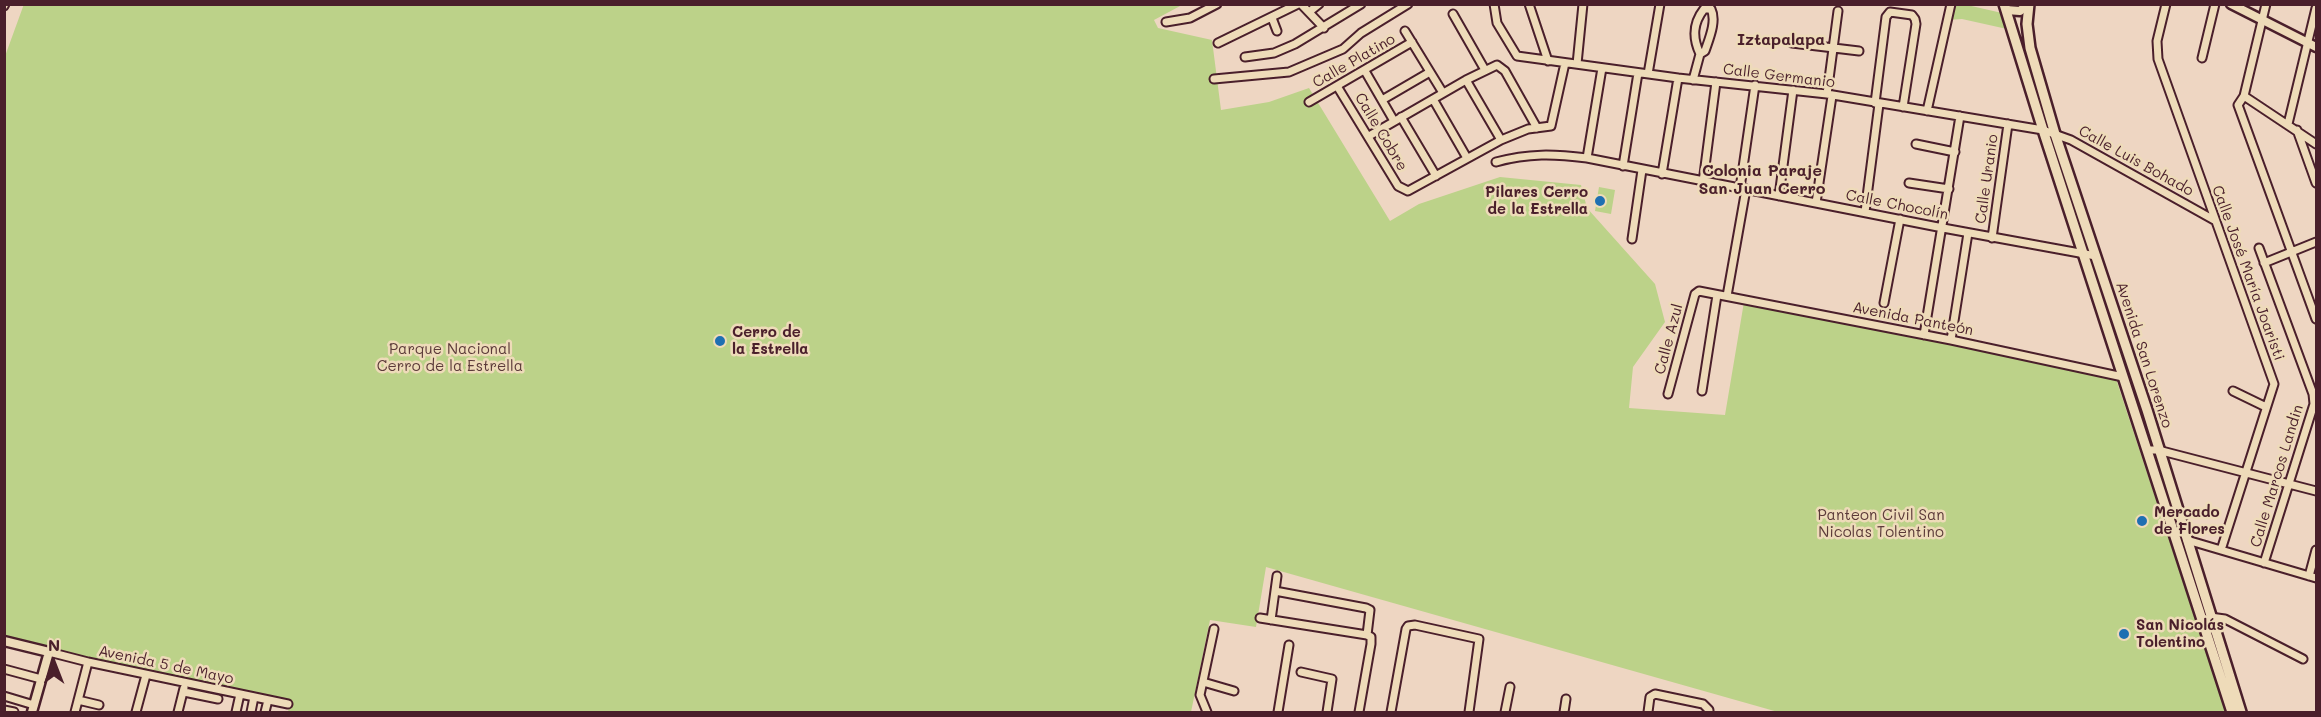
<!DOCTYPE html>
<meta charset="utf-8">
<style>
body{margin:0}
#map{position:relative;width:2321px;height:717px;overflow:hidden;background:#eed6c2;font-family:Mali,sans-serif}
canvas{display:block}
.frame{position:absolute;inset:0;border:6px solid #4a1f2b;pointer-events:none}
.north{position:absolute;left:24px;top:633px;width:60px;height:60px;-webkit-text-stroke:4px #eedbb9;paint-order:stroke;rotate:0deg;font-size:16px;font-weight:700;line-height:24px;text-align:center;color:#4a1f2b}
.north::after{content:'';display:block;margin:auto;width:21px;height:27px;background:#4a1f2b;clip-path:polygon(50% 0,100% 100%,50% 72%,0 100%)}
</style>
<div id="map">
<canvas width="2321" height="717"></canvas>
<div class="frame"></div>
<div class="north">N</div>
</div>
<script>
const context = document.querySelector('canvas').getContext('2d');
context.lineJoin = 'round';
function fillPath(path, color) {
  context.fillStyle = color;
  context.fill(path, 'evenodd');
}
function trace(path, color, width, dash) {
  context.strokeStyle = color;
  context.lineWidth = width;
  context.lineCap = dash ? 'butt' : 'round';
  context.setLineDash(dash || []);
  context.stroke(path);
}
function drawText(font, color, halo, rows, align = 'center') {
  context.font = font + ' Mali,sans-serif';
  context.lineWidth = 5;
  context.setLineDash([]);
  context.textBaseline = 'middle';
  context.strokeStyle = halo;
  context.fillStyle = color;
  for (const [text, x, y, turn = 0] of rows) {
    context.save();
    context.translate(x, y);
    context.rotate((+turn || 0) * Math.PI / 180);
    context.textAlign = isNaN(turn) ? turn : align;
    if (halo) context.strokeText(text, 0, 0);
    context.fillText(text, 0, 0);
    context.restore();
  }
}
fillPath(new Path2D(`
 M24,4l1158,1 -28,15 4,8 54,12 9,70 48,-8 40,-14 81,133 29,-17 81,-27 81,8 6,23 68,76 10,38 -32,45 -4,41 96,7 19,-113 372,77 110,333h-448l-512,-145 -10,60 -46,-7 -19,92h-903l2,-9 -285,-64 -1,-580z
 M1951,5h16l35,8 5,16 -45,-10 -15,1z
 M1599,187l16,3 -4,24 -16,-3z`), '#bcd289');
const minor = new Path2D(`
 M1301,4l23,24
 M1494,4l3,19 20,33 161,22 149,16 216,36 28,10 143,80
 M1529,4l19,57
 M2166,4l-9,37 1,18 116,325 -53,166
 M2266,4l-22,92 -6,9 78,214
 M4,6l1,-2
 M1309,12l10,-8
 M1453,14l32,56
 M1272,18l5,13
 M1166,22l24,-4 27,-14
 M1405,31l38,62
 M1218,43l80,-39
 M1792,43l67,8
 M1245,57l29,-4 21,-9 66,-40
 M2202,58l13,-54
 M1577,64l6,-60
 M1365,71l29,50
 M1648,74l12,-70
 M1214,79l75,-7 54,-23 18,-16 47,-29
 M1466,80l35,60
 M1693,80l7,-26 5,-3c4,-12 12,-30 6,-42h-7c-11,14 -12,28 -4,45
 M1337,86l61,100 10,5 93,-51 27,-11 23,-3 14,-63
 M1827,94l11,-83
 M2244,96l72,48
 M1433,99l34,59
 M1382,100l48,-28
 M1309,102l103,-60
 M1875,103l11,-86 4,-5 22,3 3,4 1,5 -13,83
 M1927,111l24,-107
 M1401,117l35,59
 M2288,124l28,-116
 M2297,130l19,53
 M1369,136l97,-56 31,-15 8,6 32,57
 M1916,144l39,8
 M1587,158l15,-90
 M1496,162c33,-9 58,-8 91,-4l356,70 153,28
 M1623,166l15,-93
 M1662,174l16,-96
 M1703,182l13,-100
 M1909,183l40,6
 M1740,188l15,-103
 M1779,196l14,-106
 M1816,203l16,-107
 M1865,212l14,-108
 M1992,238l16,-114
 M1632,239l10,-69
 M2259,248l54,146 1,10 -50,159
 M2264,263l52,-21
 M1727,296l19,-107
 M1884,303l16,-84
 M1924,335l36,-219
 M1951,340l17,-107
 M1702,391l15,-96
 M2233,391l33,16
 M1668,394l27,-100 4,-3 252,49 172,37
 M2147,450h11l158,41
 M2187,540l129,38
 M2309,576l7,-26
 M1275,591l91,17 4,2 -3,25
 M2210,617l15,2 78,40
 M1260,618l107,17
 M1271,620l6,-44
 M49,652l39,10 200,42
 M4,669l37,10
 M1301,672l31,7 -5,33
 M1203,682l31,9
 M184,692l34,7
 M4,696l30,9
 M78,700l21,5
 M4,710l10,2
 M75,712l13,-50
 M136,712l10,-37
 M178,712l6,-24
 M236,712l4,-18
 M251,712l3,-15
 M265,712l3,-12
 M1207,712l-7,-17 14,-66
 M1278,712l11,-67
 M1359,712l12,-68v-7l-4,-2
 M1391,712l15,-83 2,-3 7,-1 64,14 -10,73
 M1505,712l5,-25
 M1564,712l2,-13
 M1648,712l2,-15 5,-3 48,10 6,6v2`);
const tertiary = new Path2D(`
 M2231,4l85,43
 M2006,10l14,1 8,-7
 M4,641l45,11 -17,60`);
const secondary = new Path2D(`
 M2004,4l39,126 189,582
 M2029,4l-2,20 3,24 25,86 92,276 94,302`);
trace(minor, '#4a1f2b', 11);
trace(tertiary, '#4a1f2b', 13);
trace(secondary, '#4a1f2b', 14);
trace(minor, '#eedbb9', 7);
trace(tertiary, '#eedbb9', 8);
trace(secondary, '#eedbb9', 9);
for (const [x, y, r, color] of [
 [1600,201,6,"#1f6fb2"],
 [720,341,6,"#1f6fb2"],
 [2142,521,6,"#1f6fb2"],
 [2124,634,6,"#1f6fb2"]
]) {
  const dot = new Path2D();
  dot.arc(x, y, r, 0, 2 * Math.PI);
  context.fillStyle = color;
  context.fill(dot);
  trace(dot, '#eedbb9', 2);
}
drawText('15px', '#4a1f2b', '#eedbb9', [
 ["Calle Platino",1354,61,-30],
 ["Calle Germanio",1779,76,7],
 ["Calle Cobre",1381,132,59],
 ["Calle Luis Bohado",2136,161,29],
 ["Calle Uranio",1987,179,-82],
 ["Calle Chocolín",1897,205,11],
 ["Calle José María Joaristi",2248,273,70],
 ["Avenida Panteón",1913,319,11],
 ["Calle Azul",1669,339,-75],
 ["Avenida San Lorenzo",2144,355,72],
 ["Calle Marcos Landin",2277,476,-73],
 ["Avenida 5 de Mayo",166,665,12]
]);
drawText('bold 15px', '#4a1f2b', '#eedbb9', [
 ["Pilares Cerro",1588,192,"right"],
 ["de la Estrella",1588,209,"right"],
 ["Cerro de",732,332],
 ["la Estrella",732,349],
 ["Mercado",2154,512],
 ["de Flores",2154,529],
 ["San Nicolás",2136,625],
 ["Tolentino",2136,642]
], 'left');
drawText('15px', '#5b3a39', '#eedbb9', [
 ["Parque Nacional",450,349],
 ["Cerro de la Estrella",450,366],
 ["Panteon Civil San",1881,515],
 ["Nicolas Tolentino",1881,532]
]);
drawText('bold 16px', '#4a1f2b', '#eedbb9', [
 ["Iztapalapa",1781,40],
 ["Colonia Paraje",1762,171],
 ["San Juan Cerro",1762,189]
]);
</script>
